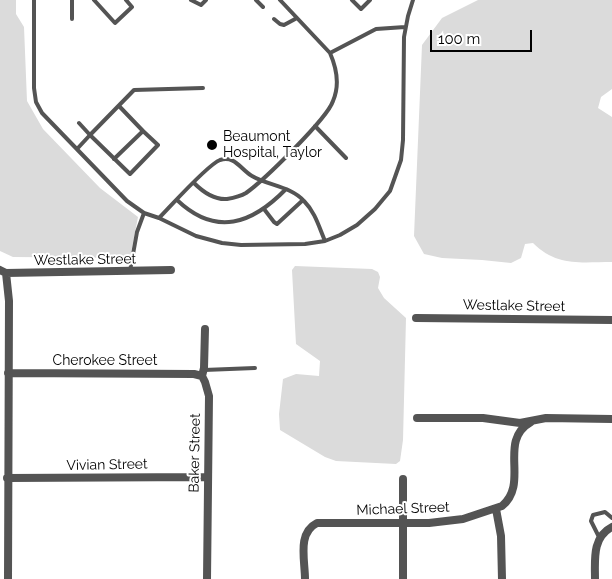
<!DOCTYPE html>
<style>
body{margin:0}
#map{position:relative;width:612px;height:579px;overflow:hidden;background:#fff;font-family:Raleway,sans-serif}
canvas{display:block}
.scale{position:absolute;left:430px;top:30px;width:102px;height:22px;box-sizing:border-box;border:2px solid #000;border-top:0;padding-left:6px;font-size:15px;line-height:18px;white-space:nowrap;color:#000;-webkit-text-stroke:4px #fff;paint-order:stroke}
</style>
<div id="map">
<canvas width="612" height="579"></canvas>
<div class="scale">100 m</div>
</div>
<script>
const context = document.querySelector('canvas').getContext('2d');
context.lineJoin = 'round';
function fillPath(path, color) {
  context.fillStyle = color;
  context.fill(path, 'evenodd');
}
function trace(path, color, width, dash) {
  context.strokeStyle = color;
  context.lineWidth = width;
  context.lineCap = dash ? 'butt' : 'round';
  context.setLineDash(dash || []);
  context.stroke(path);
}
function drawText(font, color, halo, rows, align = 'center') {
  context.font = font + ' Raleway,sans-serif';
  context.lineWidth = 4;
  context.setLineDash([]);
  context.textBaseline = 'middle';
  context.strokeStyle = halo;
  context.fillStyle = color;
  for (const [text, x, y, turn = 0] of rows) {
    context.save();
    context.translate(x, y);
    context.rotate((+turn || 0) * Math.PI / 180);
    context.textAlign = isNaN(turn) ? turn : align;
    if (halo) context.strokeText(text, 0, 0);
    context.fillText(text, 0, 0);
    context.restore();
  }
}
fillPath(new Path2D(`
 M0,0h16v14l8,13 3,74 16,28 57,59 38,29 -8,41 -117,-1 -13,-6z
 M478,0h134v89l-11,8 -3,11 14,9v145c-31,0 -55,5 -79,-19l-8,1 -4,14 -10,5 -29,-3 -40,-2 -18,-4 -10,-18 8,-191 20,-27z
 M295,266l77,3 6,3 2,5 -2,11 6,10 22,20 -3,122 -3,21 -4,3 -60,-3 -11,-4 -45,-27 -1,-16 4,-35 13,-5 23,2 1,-15 -24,-17 -4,-74z`), '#dbdbdb');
trace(new Path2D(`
 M34,0v88l2,14 6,11 85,88 17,12 15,5 37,18 26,7 19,2 64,-1 20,-3 15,-6 17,-10 18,-16 15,-18 5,-14 6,-17 2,-20 1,-103 4,-21 5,-16
 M94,0l21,23 17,-16 -6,-7
 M191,0l10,5 5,-5
 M256,0l7,7
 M352,0l9,9 9,-9
 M72,19v-19
 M274,19l6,5 4,1 13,-7
 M330,53l46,-24 29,-2
 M119,106l24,25
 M79,123l11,12 44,-45 69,-2
 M315,126l31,32
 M77,149l13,-14 40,39 28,-29 -15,-14 -29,28
 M194,183c9,9 20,17 33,16 6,-1 14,-3 19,-6 17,-12 81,-74 87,-92 7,-16 4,-32 -3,-48l-50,-53
 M177,200c39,37 75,24 109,-11
 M264,209l10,13 3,2 26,-24
 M159,218c12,-12 48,-53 61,-58 15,-5 21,10 32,16 17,10 38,10 52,25 11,11 15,26 21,40
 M130,271l7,-39 7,-19
 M204,370l51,-2
 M599,537l-8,-16 2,-6 12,-3 7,6`), '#545454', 4);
trace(new Path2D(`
 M0,270l6,3 165,-3
 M6,273l3,28 -1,278
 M416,318l196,2
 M205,329l-1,39 -2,8 3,6 4,14 -2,183
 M8,373l186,1 8,2
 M417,418h66l37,5 26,-5 66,1
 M7,478l200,-1
 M403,479v100
 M496,509l5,27 1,43
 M305,579c0,-19 -8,-46 12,-56h112l34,-4 39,-13c28,-23 -5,-65 29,-84
 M595,579c0,-19 -3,-42 17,-52`), '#545454', 8);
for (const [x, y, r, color] of [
 [212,145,6,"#000"]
]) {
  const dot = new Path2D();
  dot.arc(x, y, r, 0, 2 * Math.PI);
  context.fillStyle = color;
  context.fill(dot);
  trace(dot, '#fff', 2);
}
drawText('14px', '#000', '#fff', [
 ["Beaumont",223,137],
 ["Hospital, Taylor",223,153]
], 'left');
drawText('14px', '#000', '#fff', [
 ["Westlake Street",85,260,-1],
 ["Westlake Street",514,306,1],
 ["Cherokee Street",105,361],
 ["Baker Street",195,453,-89],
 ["Vivian Street",107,465,-1],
 ["Michael Street",403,509,-2]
]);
</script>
